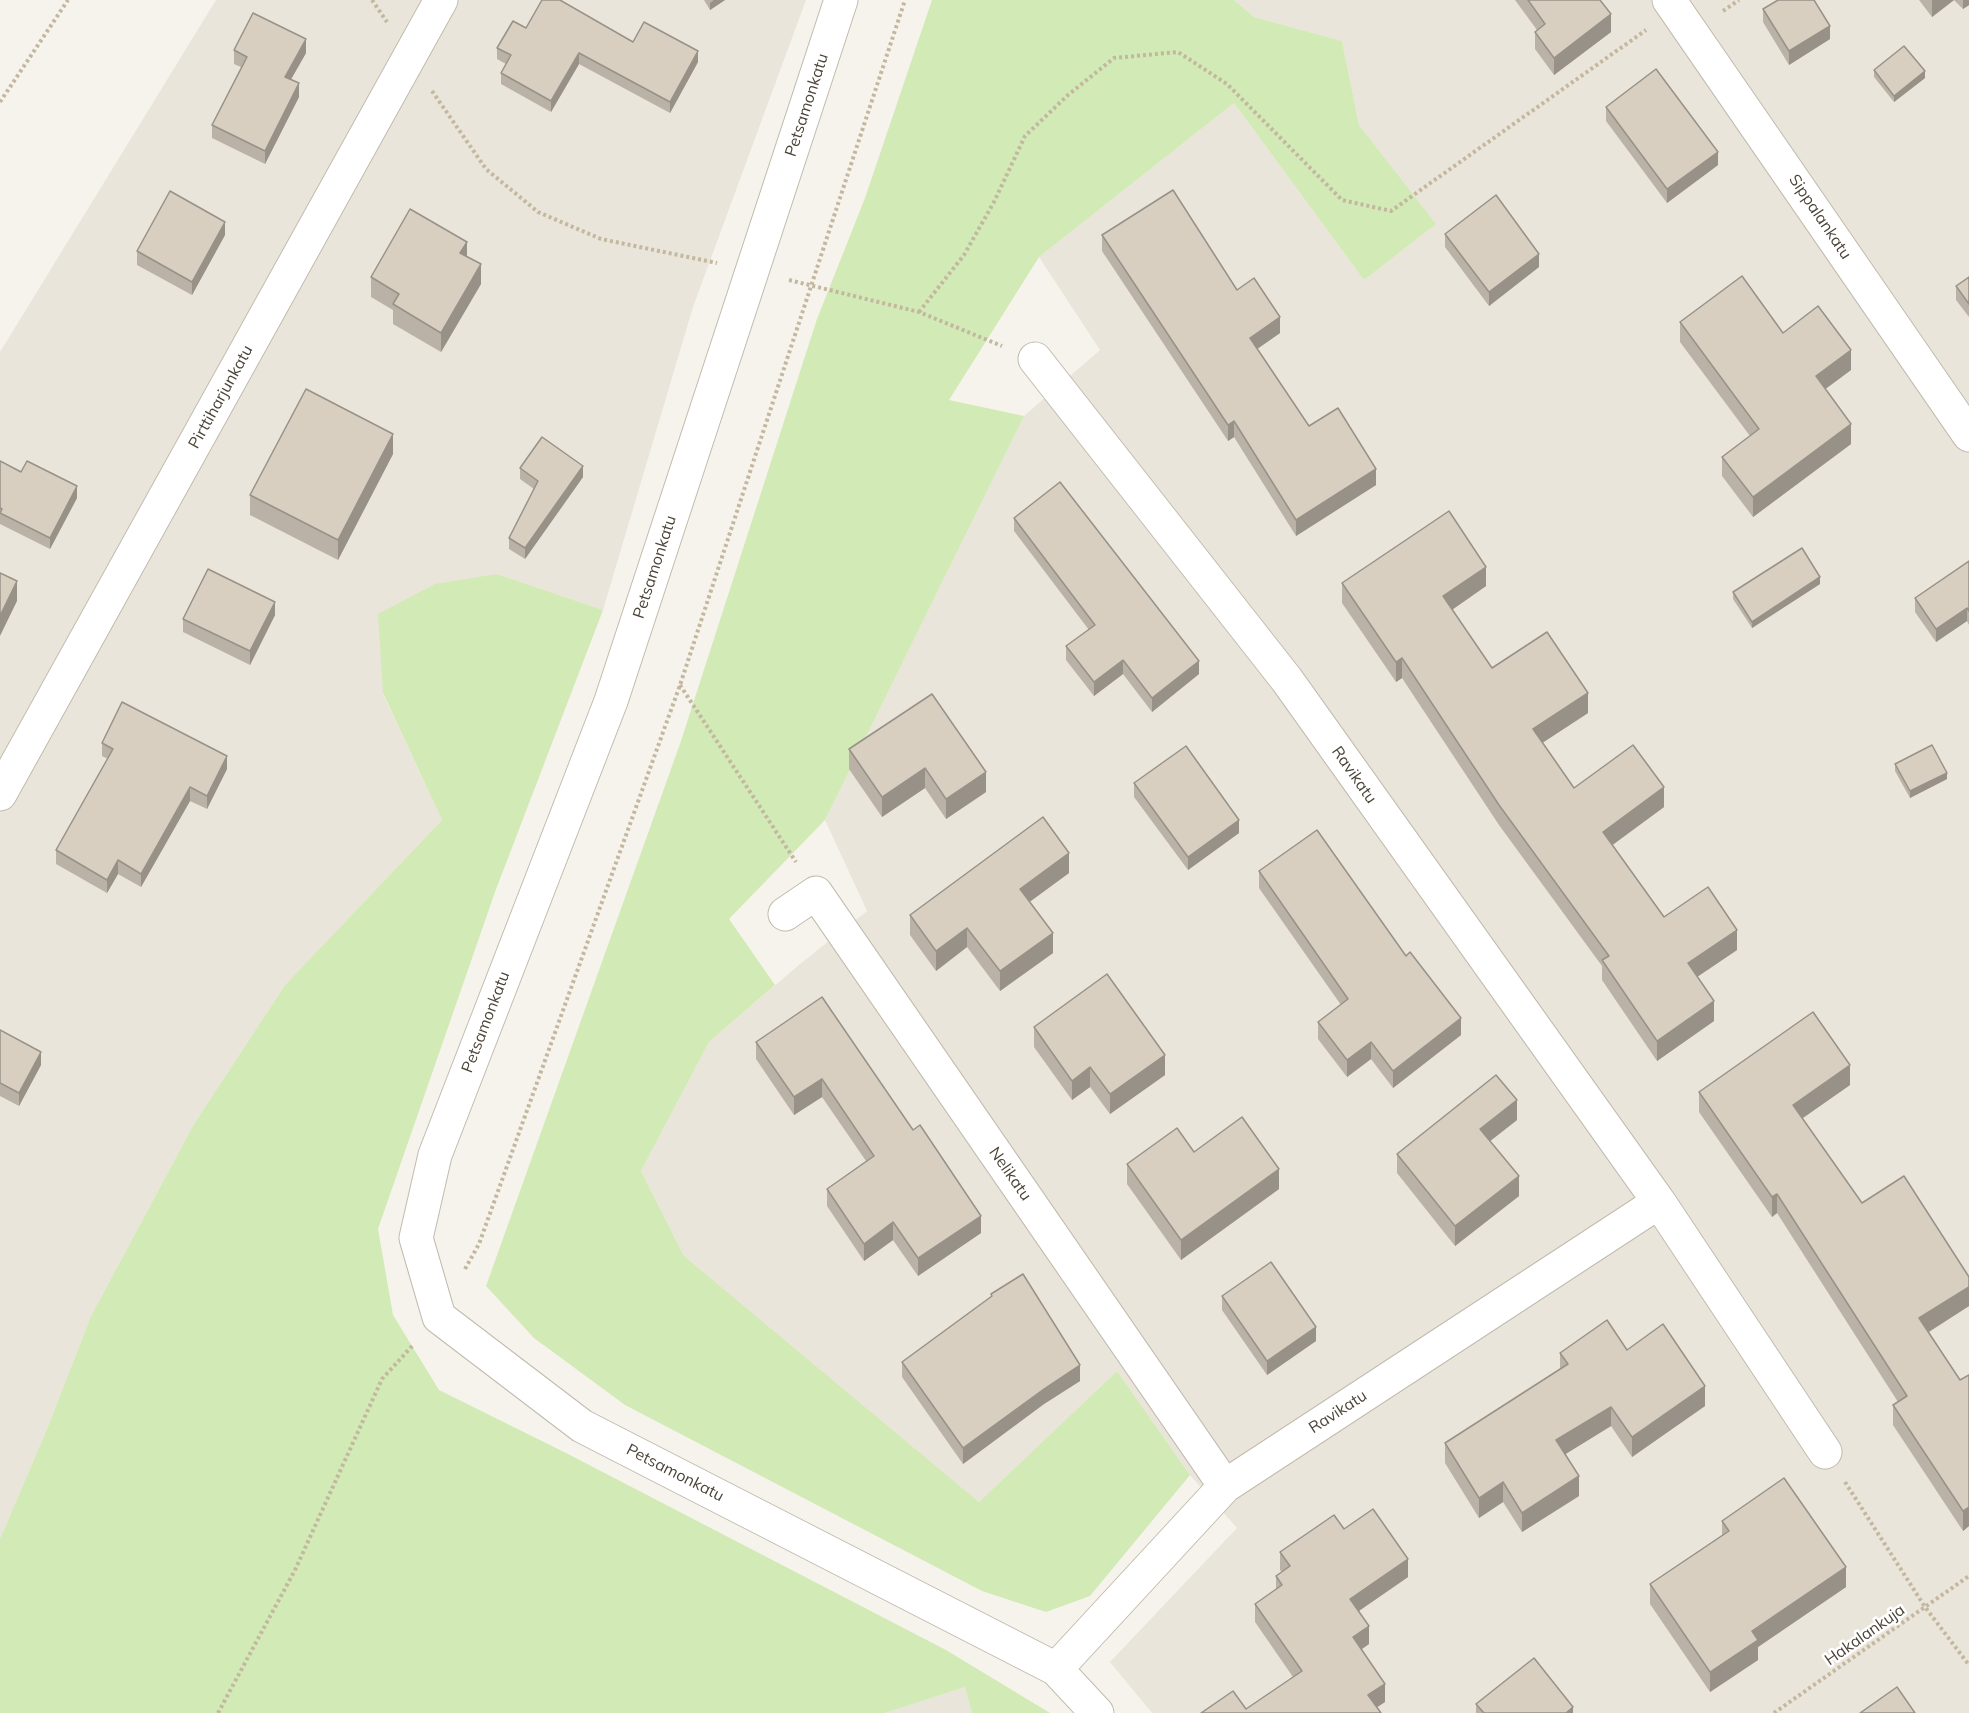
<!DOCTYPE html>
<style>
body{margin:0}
canvas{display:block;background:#f6f3ec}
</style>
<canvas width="1969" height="1713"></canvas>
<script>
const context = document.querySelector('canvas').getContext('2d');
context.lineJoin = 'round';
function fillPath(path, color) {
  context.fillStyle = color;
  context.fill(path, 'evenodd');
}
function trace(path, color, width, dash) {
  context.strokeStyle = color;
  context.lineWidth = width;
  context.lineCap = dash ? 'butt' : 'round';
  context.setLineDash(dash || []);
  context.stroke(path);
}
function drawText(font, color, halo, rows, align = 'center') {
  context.font = font + ' Mulish,sans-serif';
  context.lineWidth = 5;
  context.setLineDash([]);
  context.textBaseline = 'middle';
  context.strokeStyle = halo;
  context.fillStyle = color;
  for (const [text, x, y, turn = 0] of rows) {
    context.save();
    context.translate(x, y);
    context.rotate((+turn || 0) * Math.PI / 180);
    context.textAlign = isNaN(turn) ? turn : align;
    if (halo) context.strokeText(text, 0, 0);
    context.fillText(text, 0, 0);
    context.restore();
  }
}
fillPath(new Path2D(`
 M216,0h590l-113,307 -90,303 -106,-36 -114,120 59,126 -157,165 -91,139 -103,192 -44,113 -47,110v-1187z
 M1234,0h735v1713h-817l-42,-51 127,-134 -47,-53 -73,-104 -138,131 -295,-246 -43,-85 68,-129 91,-78 67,-53 -42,-91 199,-404 76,-66 -61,-93 195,-154 130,177 72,-56 -77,-99 -17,-84 -88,-24z
 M965,1687l7,26h-87z`), '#eae5da');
fillPath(new Path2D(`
 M932,0h302l20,17 88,24 17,84 77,99 -72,56 -130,-177 -195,154 -90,143 75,16 -199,404 -96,99 46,66 -66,57 -68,129 43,85 295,246 138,-131 73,104 -100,121 -44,16 -64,-21 -357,-186 -91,-67 -48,-52 195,-545 136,-422 48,-121z
 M497,574l106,36 -108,282 -117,337 15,86 46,75 129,64 378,196 104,63h-78l-7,-26 -80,26h-885v-174l47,-110 44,-113 103,-192 91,-139 157,-165 -59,-127 -5,-79 57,-30z`), '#d2eab5');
const street = new Path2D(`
 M841,0l-230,701 -176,454 -19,83 23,79 143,109 474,243 41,44
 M1669,0l300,435
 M1035,359l252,321 372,522 166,250
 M0,794l441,-794
 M785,914l31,-21 409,593
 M1056,1669l169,-183 434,-284`);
trace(street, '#c2bbae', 35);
trace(new Path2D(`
 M372,0l15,22
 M1723,11l16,-11
 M432,91l54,78 52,43 63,27 116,24
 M0,102l68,-102
 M789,280l130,32 83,34
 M919,312l45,-57 30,-53 31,-66 43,-41 46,-37 64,-6 49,32 115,116 49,11 255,-181
 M680,685l116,177
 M465,1269l14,-25 201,-559 225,-685
 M1845,1482l80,125 44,58
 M218,1713l77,-143 87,-191 32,-35
 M1774,1713l195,-137`), '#c4b79f', 4, [3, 3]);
trace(street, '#fff', 33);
fillPath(new Path2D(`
 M704,0h21l-15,10z
 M1515,0h85l11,32 -57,43 -19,-26v-17l2,-2z
 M1919,0h35l-22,17z
 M1954,0h15v5l-6,4z
 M1763,9l67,30 -41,26 -26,-43z
 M526,28l107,14 65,20 -28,51 -91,-49 -28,48 -50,-28v-11l5,-9 -9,-5v-11z
 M234,50l72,3 -15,26 8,18 -34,67 -53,-26v-13l29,-58 -7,-3z
 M1874,70l51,8 -31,24 -20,-25z
 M1606,107l112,58 -51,38 -61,-82z
 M1445,234l94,33 -50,39 -44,-59z
 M225,235l-33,60 -55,-30v-14z
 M1102,235l135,55 43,43 -23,16 52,77 67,59 -80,51 -62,-99 -6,4 -126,-190z
 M467,257l14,27 -40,68 -48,-28v-14l-22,-13v-20z
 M1969,277v40l-13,-17v-14z
 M1680,322l103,11 68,37 -26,19 26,55 -98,73 -31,-41v-19l28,-21 -70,-94z
 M393,454l-55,106 -88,-45v-20z
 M0,461l77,37 -27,51 -50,-25z
 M520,468l63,9 -58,82 -16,-10v-11l25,-49 -14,-10z
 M1014,518l185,156 -47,38 -29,-38 -29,22 -28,-36v-14l23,-16 -75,-99z
 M1969,561v64l-2,-4 -31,21 -21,-30v-14z
 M1342,583l144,3 -34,24 40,58 96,45 -46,30 32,45 90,19 -52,38 52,72 73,33 -40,27 17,44 -57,40 -55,-81v-14l-103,-141 -97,-147 -6,4 -54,-79z
 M1820,584l-68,44 -19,-29v-7z
 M275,615l-25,50 -67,-33v-13z
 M932,694l54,98 -40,27 -21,-31 -43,29 -33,-48v-20z
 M102,743l125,26 -20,40 -17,-8 -49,86 -23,-13 -11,19 -51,-29v-14l52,-91 -6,-3z
 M1895,764l52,15 -37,19 -15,-27z
 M1134,783l105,50 -51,37 -54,-73z
 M1259,871l202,164 -68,53 -22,-29 -24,18 -29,-38v-17l23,-17 -82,-117z
 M1069,873l-40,29 24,51 -53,38 -33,-44 -31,24 -26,-36v-20z
 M822,997l159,236 -63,43 -25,-36 -29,21 -37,-55v-17l39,-28 -44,-64 -28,18 -38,-56v-17z
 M1034,1027l131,48 -55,39 -20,-27 -18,13 -38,-53z
 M0,1030l41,35 -22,41 -19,-10z
 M1850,1085l-48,33 60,85 107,74v29l-40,26 31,48 9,-5v151l-6,5 -70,-106v-20l5,-3 -121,-189 -5,4 -73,-105v-20z
 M1517,1120l-27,21 29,55 -64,50 -58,-73v-19z
 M1194,1152l85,37 -98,71 -54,-76v-20z
 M991,1294l89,87 -36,23 -81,60 -61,-87v-15l89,-65z
 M1222,1296l94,45 -49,34 -45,-65z
 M1627,1350l78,56 -73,51 -21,-31 -46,28 14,42 -57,36 -19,-30 -24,16 -34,-55v-20l115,-74v-16z
 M1722,1521l124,66 -88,60v13l-48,32 -60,-88v-20l72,-49z
 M1344,1529l64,48 -49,34 10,33 -7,5 23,53 -8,5 -131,2 47,-32 -38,-55v-18l21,-15v-13l6,-4 -2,-2v-18z
 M1476,1704l97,9h-97z`), '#bab2a6');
fillPath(new Path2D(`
 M714,0h11l-15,10v-7z
 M1932,0h22l-22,17z
 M1963,0h6v5l-6,4z
 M1611,14v18l-57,43v-17z
 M1830,26v13l-41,26v-14z
 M306,39v14l-21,37v-13z
 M698,51v11l-28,51v-11z
 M579,53v11l-28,48v-11z
 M1925,71v7l-31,24v-6z
 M299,83v14l-34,67v-13z
 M1718,152v13l-51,38v-14z
 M225,222v13l-33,60v-13z
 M467,242v20l-7,-9z
 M1539,254v13l-50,39v-14z
 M481,264v20l-40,68v-19z
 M1280,317v16l-30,21v-16z
 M1851,350v20l-35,26v-20z
 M1234,421v16l-6,4v-16z
 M1851,424v20l-98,73v-20z
 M393,434v20l-55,106v-20z
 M583,466v11l-58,82v-11z
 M1376,469v16l-80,51v-16z
 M77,486v12l-27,51v-11z
 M1486,567v19l-43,30v-20z
 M1820,577v7l-68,44v-6z
 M17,581v20l-17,35v-20z
 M275,602v13l-25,50v-14z
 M1967,608v13l-31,21v-13z
 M1402,658v20l-6,4v-20z
 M1123,660v14l-29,22v-14z
 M1199,661v13l-47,38v-14z
 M1588,693v20l-55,36v-20z
 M227,756v13l-20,40v-13z
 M925,768v20l-43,29v-20z
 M986,772v20l-40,27v-20z
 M1947,773v6l-37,19v-7z
 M190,787v14l-49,86v-13z
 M1664,787v20l-61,45v-20z
 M1239,820v13l-51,37v-13z
 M1069,853v20l-49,36v-20z
 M118,860v14l-11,19v-13z
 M967,928v19l-31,24v-20z
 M1737,930v20l-49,33v-20z
 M1053,933v20l-53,38v-20z
 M1714,1001v20l-57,40v-20z
 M1461,1018v17l-68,53v-17z
 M1371,1042v17l-24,18v-17z
 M41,1052v13l-22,41v-13z
 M1165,1055v20l-55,39v-20z
 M1850,1065v20l-57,40v-20z
 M1090,1067v20l-18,13v-19z
 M822,1079v18l-28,18v-18z
 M1517,1100v20l-37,29v-20z
 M1279,1169v20l-98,71v-20z
 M1519,1176v20l-64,50v-20z
 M1777,1194v19l-5,4v-20z
 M981,1216v17l-63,43v-18z
 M893,1222v18l-29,21v-17z
 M1969,1287v19l-50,32v-20z
 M1316,1327v14l-49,34v-14z
 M1080,1365v16l-36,23 -81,60v-16l81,-59z
 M1705,1386v20l-73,51v-20z
 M1611,1407v19l-55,34v-20z
 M1579,1476v20l-57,36v-19z
 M1503,1482v20l-24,16v-20z
 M1969,1507v19l-6,5v-20z
 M1408,1559v18l-58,40v-18z
 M1846,1567v20l-88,60v13l-48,32v-20l42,-41z
 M1369,1626v18l-16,11v-18z
 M1385,1684v18l-17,11v-18z
 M1573,1707v6h-7z`), '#979187');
const building = new Path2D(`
 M542,0h18l73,42 11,-20 54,29 -28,51 -91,-49 -28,48 -50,-28 10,-18 -14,-7 16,-27 13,7z
 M1528,0h72l11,14 -57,44 -19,-26 10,-8z
 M1778,0h36l16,26 -41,25 -26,-42z
 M253,13l53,26 -21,38 14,6 -34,68 -53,-26 35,-68 -13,-7z
 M1904,46l21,25 -31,25 -20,-26z
 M1656,69l62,83 -51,37 -61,-82z
 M1173,190l64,100 17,-12 26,39 -30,21 59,88 29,-18 38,61 -80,51 -62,-99 -6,4 -126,-190z
 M170,191l55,31 -33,60 -55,-31z
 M1496,195l43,59 -50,38 -44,-58z
 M410,209l57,33 -7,11 21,11 -40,69 -48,-29 6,-10 -28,-17z
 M1742,276l41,57 35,-27 33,44 -35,26 35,48 -98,73 -31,-40 37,-28 -79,-107z
 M1969,277v27l-13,-18z
 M306,389l87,45 -55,106 -88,-45z
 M542,437l41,29 -58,82 -16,-10 29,-57 -18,-13z
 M0,461l21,11 6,-11 50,25 -27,52 -50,-25 2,-4 -2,-1z
 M1060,482l139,179 -47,37 -29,-38 -29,22 -28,-36 29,-21 -81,-107z
 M1449,511l37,56 -43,29 49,72 55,-36 41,61 -55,36 41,59 59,-43 31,42 -61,45 61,85 44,-30 29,43 -49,33 26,38 -57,40 -55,-81 7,-4 -110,-151 -97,-147 -6,4 -54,-79z
 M1802,548l18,29 -68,45 -19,-30z
 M1969,561v50l-2,-3 -31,21 -21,-31z
 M208,569l67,33 -25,49 -67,-32z
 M0,573l17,8 -17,35z
 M932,694l54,78 -40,27 -21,-31 -43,29 -33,-48z
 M122,702l105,54 -20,40 -17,-9 -49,87 -23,-14 -11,20 -51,-30 57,-101 -11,-6z
 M1932,745l15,28 -37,18 -15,-27z
 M1186,746l53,74 -51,37 -54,-74z
 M1043,817l26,36 -49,36 33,44 -53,38 -33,-43 -31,23 -26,-36z
 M1317,830l89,126 4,-4 51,66 -68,53 -22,-29 -24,18 -29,-38 30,-23 -89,-128z
 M1107,974l58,81 -55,39 -20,-27 -18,14 -38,-54z
 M822,997l91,133 7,-5 61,91 -63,42 -25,-36 -29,22 -37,-55 47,-33 -52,-77 -28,18 -38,-55z
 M1813,1012l37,53 -57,40 69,98 42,-27 65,101v10l-50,31 41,62 9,-5v132l-6,4 -70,-106 14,-9 -130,-202 -5,3 -73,-105z
 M0,1030l41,22 -22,41 -19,-10z
 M1496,1075l21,25 -37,29 39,47 -64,50 -58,-72z
 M1242,1117l37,52 -98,71 -54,-76 50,-36 17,24z
 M1271,1262l45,65 -49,34 -45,-65z
 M1023,1274l57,91 -36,24 -81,59 -61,-86 90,-66 -1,-2z
 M1607,1320l20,30 36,-26 42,62 -73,51 -21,-30 -55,33 23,36 -57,37 -19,-31 -24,16 -34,-55 123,-79 -8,-11z
 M1784,1478l62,89 -94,64 6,9 -48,32 -60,-88 79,-53 -7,-10z
 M1373,1509l35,50 -58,40 19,27 -16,11 32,47 -17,11 13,18h-180l32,-22 13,18 56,-38 -47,-67 27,-19 -6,-9 14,-10 -10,-14 54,-37 10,14z
 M1534,1658l39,49 -7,6h-82l-8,-9z
 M1897,1687l18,26h-55z`);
fillPath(building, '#d8cfc1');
trace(building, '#979187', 1.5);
drawText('16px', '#4b4439', '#fff', [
 ["Petsamonkatu",807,105,-72],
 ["Sippalankatu",1820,217,56],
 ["Pirttiharjunkatu",221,397,-61],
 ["Petsamonkatu",655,567,-72],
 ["Ravikatu",1354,775,55],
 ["Petsamonkatu",486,1022,-69],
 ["Nelikatu",1010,1174,55],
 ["Ravikatu",1338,1412,-33],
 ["Petsamonkatu",675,1473,27],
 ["Hakalankuja",1865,1635,-35]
]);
</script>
